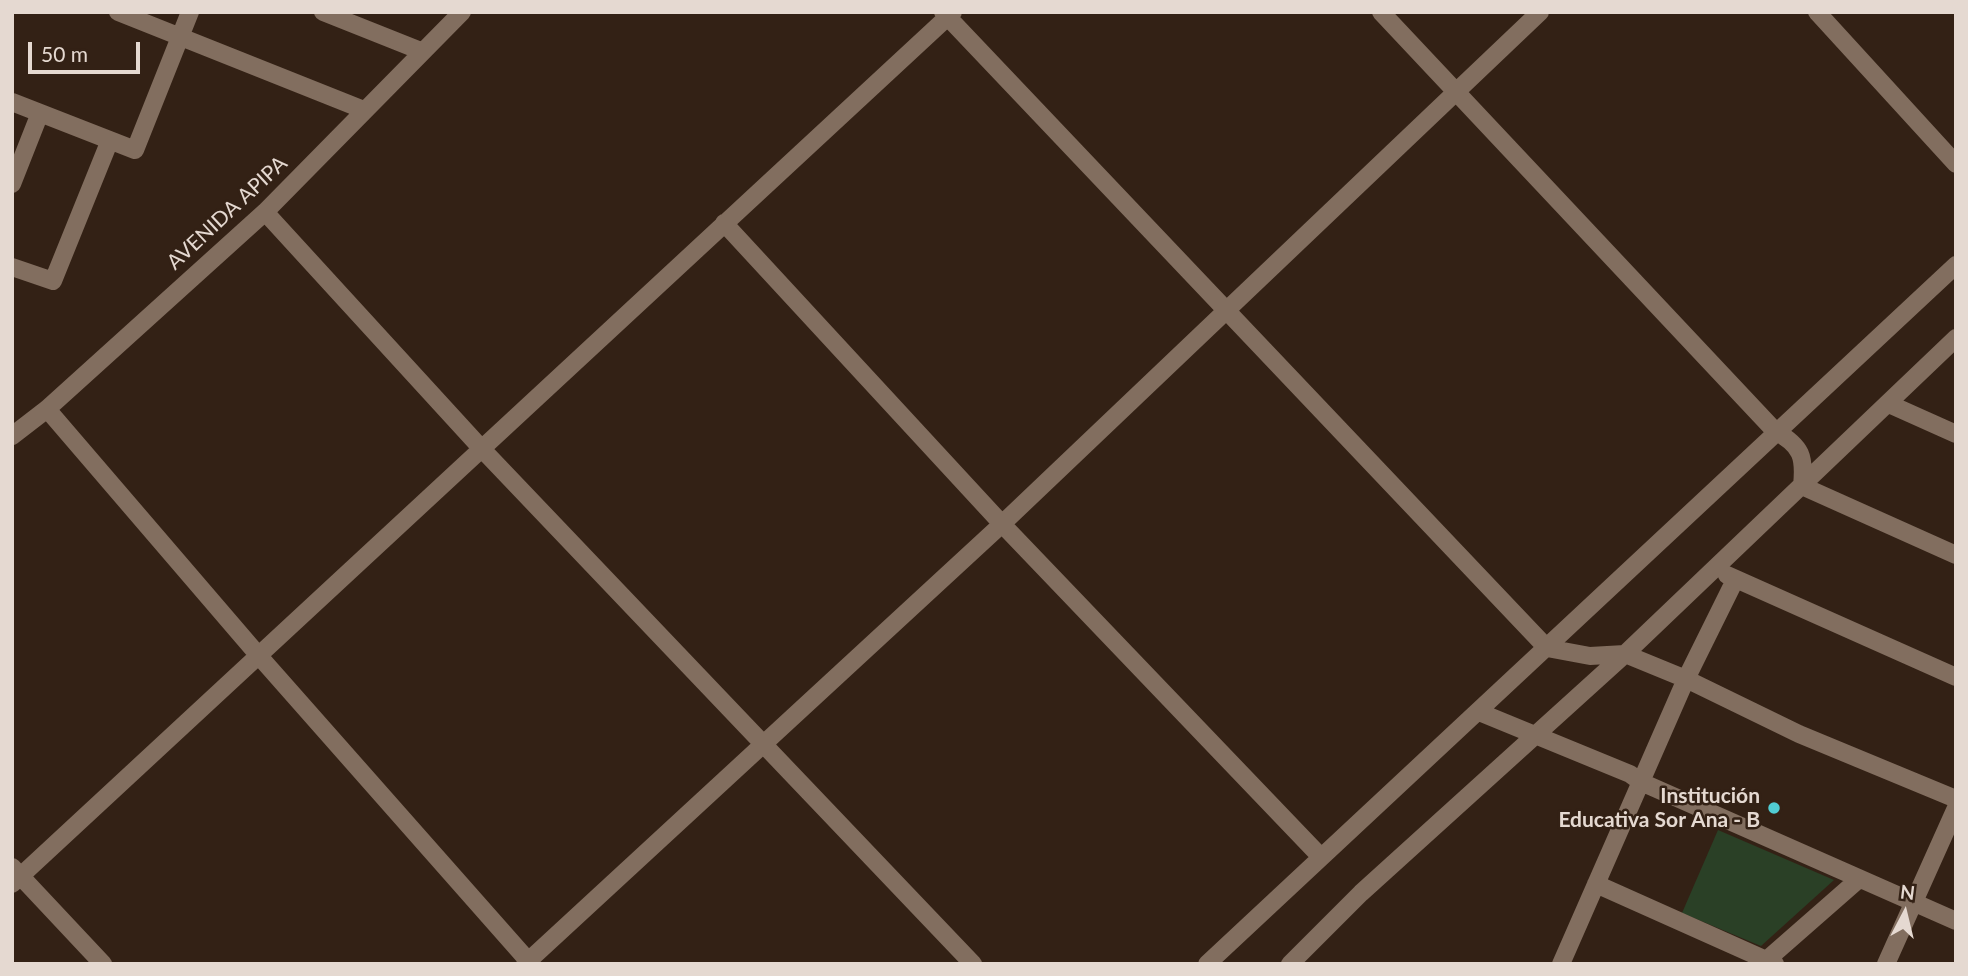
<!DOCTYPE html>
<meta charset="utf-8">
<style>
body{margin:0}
#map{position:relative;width:1968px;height:976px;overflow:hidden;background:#332115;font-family:Lato,sans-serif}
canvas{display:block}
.frame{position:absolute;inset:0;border:14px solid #e5d9d1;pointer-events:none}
.north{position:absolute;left:1870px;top:878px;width:70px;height:70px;-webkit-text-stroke:5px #332115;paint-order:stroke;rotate:7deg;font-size:19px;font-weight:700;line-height:28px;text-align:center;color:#e5d9d1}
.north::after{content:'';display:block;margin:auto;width:24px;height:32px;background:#e5d9d1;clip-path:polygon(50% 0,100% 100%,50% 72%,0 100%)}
.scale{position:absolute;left:28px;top:42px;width:112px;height:32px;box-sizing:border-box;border:4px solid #e5d9d1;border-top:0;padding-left:9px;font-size:21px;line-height:24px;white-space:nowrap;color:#e5d9d1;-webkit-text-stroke:5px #332115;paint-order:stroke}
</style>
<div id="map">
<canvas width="1968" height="976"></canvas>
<div class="frame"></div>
<div class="north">N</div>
<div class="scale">50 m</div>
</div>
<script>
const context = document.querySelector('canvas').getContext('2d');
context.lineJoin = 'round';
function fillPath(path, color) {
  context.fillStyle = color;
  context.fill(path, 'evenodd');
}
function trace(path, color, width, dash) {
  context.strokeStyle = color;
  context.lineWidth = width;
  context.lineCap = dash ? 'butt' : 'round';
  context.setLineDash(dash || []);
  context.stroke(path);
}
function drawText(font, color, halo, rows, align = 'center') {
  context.font = font + ' Lato,sans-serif';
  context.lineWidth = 5;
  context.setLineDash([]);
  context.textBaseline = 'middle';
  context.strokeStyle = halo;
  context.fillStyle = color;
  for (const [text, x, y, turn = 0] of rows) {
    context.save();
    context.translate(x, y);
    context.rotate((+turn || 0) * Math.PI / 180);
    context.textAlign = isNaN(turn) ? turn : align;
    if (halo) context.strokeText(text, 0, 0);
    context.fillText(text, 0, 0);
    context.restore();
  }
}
fillPath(new Path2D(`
 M1718,830l116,50 -73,66 -79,-33z`), '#2a4026');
trace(new Path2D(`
 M118,12l246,98
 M323,12l98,39
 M943,12l604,636 43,8 35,-2 61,25 113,55 157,65
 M1381,12l394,419c27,15 30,26 27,55l154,69
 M1817,12l139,152
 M12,102l123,48 55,-138
 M12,184l28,-71
 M265,212l216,236 492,516
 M724,223l278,301 318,332
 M12,267l41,14 57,-141
 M1889,404l67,30
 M47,409l212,247 272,308
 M12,436l35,-27 218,-197 197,-200
 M1727,575l229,102
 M1479,712l151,62 11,8 315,139
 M12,867l91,97
 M12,884l941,-872
 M1596,884l179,80
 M525,964l477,-440 538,-512
 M1207,964l749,-699
 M1290,964l71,-71 264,-239 331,-316
 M1561,964l125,-285 49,-99
 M1762,964l97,-85
 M1886,964l70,-156`), '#826e5f', 18);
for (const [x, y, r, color] of [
 [1774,808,7,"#51ccd3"]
]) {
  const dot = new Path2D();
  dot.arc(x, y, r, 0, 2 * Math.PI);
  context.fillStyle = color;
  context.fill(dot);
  trace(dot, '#332115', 2.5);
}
drawText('21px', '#e5d9d1', '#332115', [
 ["AVENIDA APIPA",227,213,-43]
]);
drawText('bold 21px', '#e5d9d1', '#332115', [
 ["Institución",1760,796],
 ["Educativa Sor Ana - B",1760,820]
], 'right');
</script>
